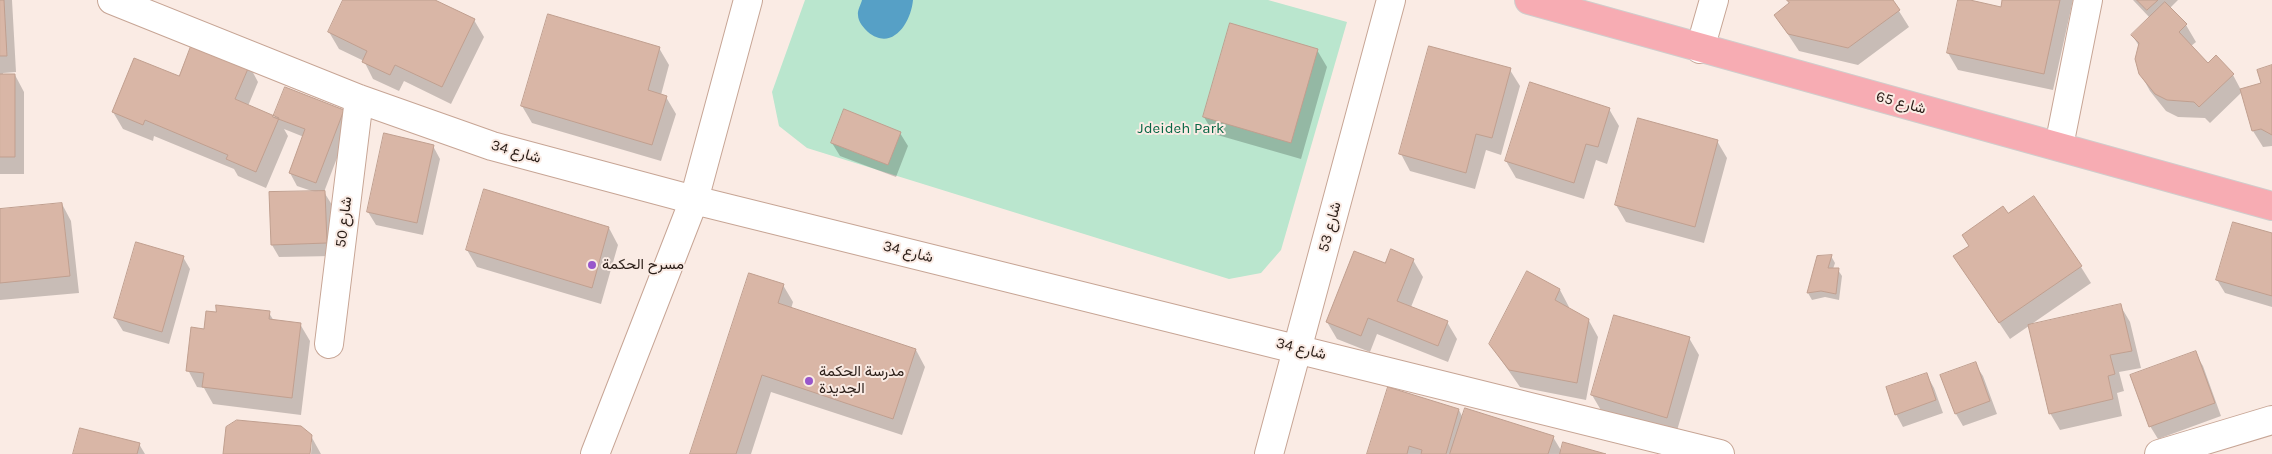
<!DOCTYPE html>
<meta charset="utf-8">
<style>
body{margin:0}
canvas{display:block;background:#faebe4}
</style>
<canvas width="2272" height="454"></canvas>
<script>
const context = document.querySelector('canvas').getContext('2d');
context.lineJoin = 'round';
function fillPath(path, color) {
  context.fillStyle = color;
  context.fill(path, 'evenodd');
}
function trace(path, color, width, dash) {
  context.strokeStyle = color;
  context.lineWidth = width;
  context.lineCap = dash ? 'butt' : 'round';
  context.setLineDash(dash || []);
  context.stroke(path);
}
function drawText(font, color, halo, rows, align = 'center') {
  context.font = font + ' Karla,Vazirmatn,sans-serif';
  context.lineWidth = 4;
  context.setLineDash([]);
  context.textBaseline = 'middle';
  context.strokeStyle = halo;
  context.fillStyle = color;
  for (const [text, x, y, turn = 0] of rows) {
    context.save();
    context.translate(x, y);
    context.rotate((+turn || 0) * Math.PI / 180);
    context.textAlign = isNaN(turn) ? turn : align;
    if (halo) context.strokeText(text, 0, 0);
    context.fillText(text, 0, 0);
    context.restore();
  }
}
fillPath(new Path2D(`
 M805,0h463l79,22 -66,228 -20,23 -32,6 -422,-131 -28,-22 -7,-34z`), '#bae6ce');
fillPath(new Path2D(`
 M862,0h51c-2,23 -21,52 -45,32 -4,-4 -10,-10 -10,-17 -1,-4 3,-11 4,-15z`), '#56a0c6');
fillPath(new Path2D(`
 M0,0h12l4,72 -13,1v2h12l9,17v82h-24z
 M345,0h87l42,20 10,17 -33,67 -47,-23 -5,10 -26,-12 -9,-18 -25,-12 -10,-17z
 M1787,0h105l17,27 -51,38 -59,-14 -24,-36 15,-10z
 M1959,0l43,8 2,-8h69l-20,90 -95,-20 -10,-17z
 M2133,0h45l-8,8 16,17 10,17 -5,4 17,18 25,11 8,15 21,-6 10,-17v79l-9,1 -10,-16 -11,-39 -32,31 -5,-5 -27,-1 -12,-6 -16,-20 -10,-18 -1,-27 -7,-11 18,-17z
 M659,48l10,17 -8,30 5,2 10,17 -15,47 -129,-38 -10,-17z
 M1317,50l10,17 -26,92 -87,-25 -10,-17z
 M249,65l9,17 -10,24 26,11 69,-5 7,12 -26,68 8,13 1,51 -54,1 -7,-12 43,-53 -18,-6 -7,-13 14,-36 -20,-8 4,7 -22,52 -28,-12 -4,-7 -80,-33 -1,5 -30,-12 -10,-17 67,-34z
 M1510,70l10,16 -19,69 -15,-5 -11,39 -65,-18 -9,-17z
 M1609,109l10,17 -12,38 -11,-4 -12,39 -68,-21 -10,-17z
 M900,133l8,13 -12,31 -56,-21 -8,-13z
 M1717,141l10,17 -23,85 -78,-21 -10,-17z
 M433,146l7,13 -17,76 -47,-10 -8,-13z
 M62,204l9,17 8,72 -79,7v-90z
 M2008,215l73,52 10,16 -81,56 -55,-82z
 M609,228l9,17 -17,59 -124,-37 -10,-17z
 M2272,234v73l-47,-14 -8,-13z
 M1831,256l4,7 -2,6 5,1 4,6 -3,24 -14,-3 -13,3 -4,-7 10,-36z
 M183,257l7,12 -21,75 -46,-13 -8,-13z
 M1413,260l10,17 -12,30 36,15 10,17 -9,23 -71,-28 -7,18 -33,-13 -10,-17 59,-57z
 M783,285l10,17 -2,7 125,41 9,17 -23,68 -131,-43 -20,62h-60z
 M1560,290l9,17 -1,2 20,10 10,18 -12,63 -66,-13 -30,-43z
 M2120,305l10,17 11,46 -22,4 5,19 -7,2 5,23 -62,14 -10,-17z
 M269,313l5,8 26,3 10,17 -9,74 -88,-11 -9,-16 -7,-1 -9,-17 17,-40z
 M1689,338l10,17 -23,79 -74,-22 -10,-17z
 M2195,353l8,13 18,50 -63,23 -8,-13z
 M1975,364l8,12 14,38 -34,12 -7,-12 -14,-38z
 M1927,375l7,13 9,25 -40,14 -7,-13z
 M1388,389l71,21 4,8 90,19 9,15 40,2h-234z
 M311,436l10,18h-10l1,-12h-2l-1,12h-85z
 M139,444l6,10h-71z`), '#0003');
const building = new Path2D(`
 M0,0h4l3,56h-7z
 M343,0h92l40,19 -33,68 -47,-22 -5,10 -28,-13 5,-11 -39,-19z
 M1787,0h106l7,10 -52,38 -60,-14 -14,-19 15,-12z
 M1958,0h12l31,7 1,-7h58l-16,74 -97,-21z
 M2137,0h21l-11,10z
 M2165,2l22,22 -8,8 29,31 8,-8 18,19 -35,33 -5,-5 -27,-2 -12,-6 -16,-20 -4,-15 4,-16 -8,-8z
 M548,14l112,33 -12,43 19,6 -15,49 -131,-39z
 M1230,23l88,26 -27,94 -88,-26z
 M193,41l57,23 -15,35 44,19 -23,54 -30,-13 2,-4 -83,-35 -2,5 -31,-13 22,-54 45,18z
 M1429,46l82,22 -19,70 -16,-4 -10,39 -67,-19z
 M2272,65v70l-11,-6 -9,2 -12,-42 21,-6 -4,-13z
 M0,74h15v83h-15z
 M1530,82l80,26 -12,39 -12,-3 -12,39 -69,-22z
 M285,87l59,23 -28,73 -27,-10 16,-44 -32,-12z
 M844,109l57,23 -13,33 -57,-22z
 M1638,118l80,22 -23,87 -80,-22z
 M384,133l50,12 -17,78 -50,-11z
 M484,189l125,38 -17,61 -126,-38z
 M325,191l2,52 -56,2 -2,-53z
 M2034,196l48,70 -83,57 -46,-67 16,-10 -7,-11 41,-29 5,7z
 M62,203l8,73 -70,7v-74z
 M2233,222l39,11v63l-56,-16z
 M136,242l48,14 -22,76 -48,-14z
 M1391,249l23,10 -17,42 51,20 -10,25 -70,-28 -7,18 -35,-14 28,-71 31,12z
 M1832,255l-4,13h11l-3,26 -15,-3 -14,2 10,-37z
 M1527,271l33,18 -5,11 34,19 -12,64 -68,-13 -20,-26z
 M749,273l35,11 -6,19 138,46 -23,70 -131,-44 -26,79h-46z
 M2121,304l11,47 -22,4 5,19 -7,2 5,23 -64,15 -21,-89z
 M216,305l54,6 -1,8 32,4 -9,75 -90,-11 2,-14 -18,-2 5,-44 13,2 2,-18 10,1z
 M1614,315l76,22 -23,81 -76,-23z
 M2196,351l19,52 -66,24 -19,-52z
 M1976,362l14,39 -35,13 -15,-39z
 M1927,373l9,27 -41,15 -9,-28z
 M1388,387l71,22 -13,45h-25l1,-4 -13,-4 -2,8h-40z
 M1465,408l89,28 -6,18h-98z
 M237,420l64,6 11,9 -2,19h-87l3,-27z
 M80,428l60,15 -3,11h-64z
 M1563,442l43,12h-46z`);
fillPath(building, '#d9b6a6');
trace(building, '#c09f8f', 1);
const minor = new Path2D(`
 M112,0l247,99 133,47 202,54 1026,254
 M1700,49l14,-49
 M2059,146l29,-146
 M329,344l30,-245
 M595,454l99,-254 54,-200
 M1269,454l122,-454
 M2159,454l113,-34`);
const major = new Path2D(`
 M1529,0l743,206`);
trace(minor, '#c7a595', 30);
trace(major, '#d0cdcc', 30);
trace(minor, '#fff', 28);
trace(major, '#f7acb3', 28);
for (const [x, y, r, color] of [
 [592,265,5,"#9856cb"],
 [809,381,5,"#9856cb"]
]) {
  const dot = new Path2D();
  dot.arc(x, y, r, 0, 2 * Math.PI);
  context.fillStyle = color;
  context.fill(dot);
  trace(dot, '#faebe4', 2);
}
drawText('15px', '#2a1d17', '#faebe4', [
 ["شارع 65",1901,103,15],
 ["شارع 34",516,152,16],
 ["شارع 50",344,222,-83],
 ["شارع 53",1330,227,-75],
 ["شارع 34",908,252,14],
 ["شارع 34",1301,349,14]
]);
drawText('15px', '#056644', '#faebe4', [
 ["Jdeideh Park",1181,129]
]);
drawText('15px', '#2a1d17', '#faebe4', [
 ["مسرح الحكمة",602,265],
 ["مدرسة الحكمة",819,372],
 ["الجديدة",819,389]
], 'left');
</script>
